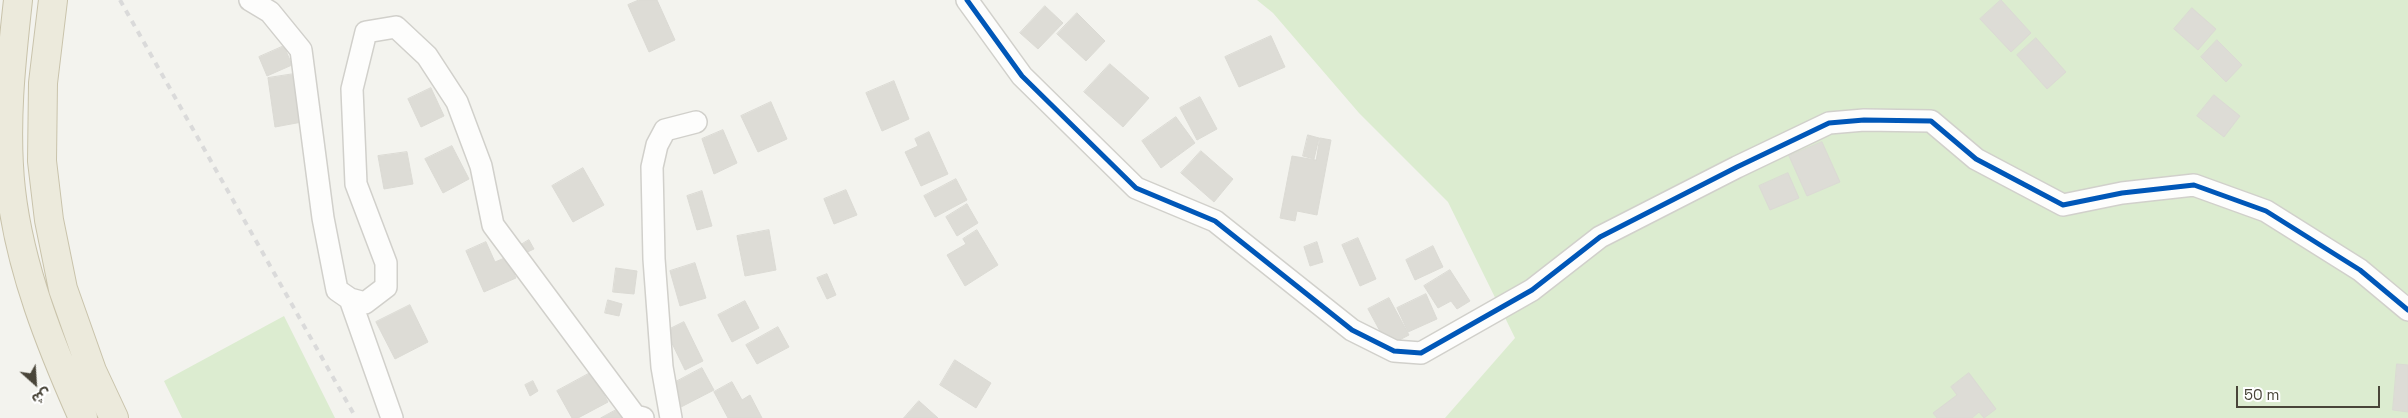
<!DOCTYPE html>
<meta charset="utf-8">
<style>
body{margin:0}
#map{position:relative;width:2408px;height:418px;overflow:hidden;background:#f3f3ee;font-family:"Space Grotesk","Noto Sans Arabic",sans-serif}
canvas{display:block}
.north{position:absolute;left:10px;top:358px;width:50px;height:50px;-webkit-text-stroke:4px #fff;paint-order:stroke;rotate:154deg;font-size:14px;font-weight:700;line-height:20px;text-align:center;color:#494539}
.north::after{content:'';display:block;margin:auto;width:18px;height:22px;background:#494539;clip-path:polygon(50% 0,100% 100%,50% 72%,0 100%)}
.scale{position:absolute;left:2236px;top:386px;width:144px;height:22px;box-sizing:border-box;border:2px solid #494539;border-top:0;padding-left:6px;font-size:15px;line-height:18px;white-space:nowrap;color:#494539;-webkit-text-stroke:4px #fff;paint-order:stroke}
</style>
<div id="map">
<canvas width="2408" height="418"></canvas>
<div class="north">ش</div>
<div class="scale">50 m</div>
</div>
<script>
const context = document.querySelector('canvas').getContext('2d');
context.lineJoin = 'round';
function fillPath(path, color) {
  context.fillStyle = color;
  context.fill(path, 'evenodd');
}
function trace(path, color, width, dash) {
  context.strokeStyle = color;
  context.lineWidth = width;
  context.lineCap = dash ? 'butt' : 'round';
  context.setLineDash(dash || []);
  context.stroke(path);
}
fillPath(new Path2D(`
 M1257,0h1151v418h-963l70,-80 -67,-136 -89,-89 -86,-100z
 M284,316l51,102h-153l-18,-37z`), '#dcecd0');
const building = new Path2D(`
 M639,0h18l18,40 -26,12 -21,-47z
 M2001,0l30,33 -20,19 -31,-33z
 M1045,6l18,17 -25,26 -18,-16z
 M2192,8l24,21 -18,21 -24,-21z
 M1077,13l28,28 -19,20 -29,-27z
 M1271,36l14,31 -46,20 -14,-30z
 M2036,38l30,34 -19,17 -30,-34z
 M2217,40l25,25 -16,17 -25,-25z
 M284,46l8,19 -25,11 -8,-19z
 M1110,64l39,34 -26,29 -39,-35z
 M294,74l8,48 -27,5 -7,-49z
 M894,81l15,38 -27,12 -16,-38z
 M431,88l13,28 -23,11 -13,-28z
 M2214,95l26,21 -16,21 -27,-21z
 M1200,97l17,32 -20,11 -17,-32z
 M771,102l16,37 -29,13 -17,-36z
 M1176,117l19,26 -34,25 -19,-27z
 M723,130l14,33 -23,11 -12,-35z
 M929,132l19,42 -27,12 -16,-34 13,-6 -3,-7z
 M1308,135l11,3 -5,21 -11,-3z
 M1320,138l11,2 -14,75 -20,-4 -2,10 -15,-3 12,-62 24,4z
 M1822,142l18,40 -33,14 -18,-40z
 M452,146l17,33 -26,14 -18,-34z
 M1201,151l32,28 -19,23 -33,-29z
 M407,152l6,32 -29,5 -6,-33z
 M583,168l21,37 -31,17 -21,-36z
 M1788,173l11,25 -29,12 -11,-24z
 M956,179l11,21 -32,17 -11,-21z
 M846,190l11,25 -23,9 -10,-25z
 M702,191l10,35 -15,4 -10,-34z
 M967,204l11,19 -21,13 -11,-19z
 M769,230l7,40 -31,6 -8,-40z
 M977,230l21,35 -33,21 -18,-31 19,-11 -3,-5z
 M1358,238l18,41 -16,7 -18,-41z
 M529,240l5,9 -11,5 -4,-8z
 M486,242l9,20 12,-5 9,21 -32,14 -18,-41z
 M1317,242l6,20 -13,4 -6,-19z
 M1433,246l10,21 -28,13 -9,-20z
 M695,263l11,35 -26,8 -10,-35z
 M616,268l21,3 -3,23 -21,-2z
 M1450,270l20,31 -13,8 -6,-8 -13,7 -14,-22z
 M827,274l9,21 -9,4 -10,-21z
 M1426,294l11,25 -29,13 -11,-24z
 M1389,298l20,37 -21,11 -20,-37z
 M608,300l14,4 -3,12 -14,-3z
 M745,301l14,27 -27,14 -14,-27z
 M410,305l18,37 -33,17 -19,-37z
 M684,322l19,39 -18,9 -19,-39z
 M778,327l11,20 -32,17 -11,-19z
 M955,360l36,23 -15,25 -36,-23z
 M2397,364l11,1v47l-15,-2z
 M702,368l12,22 -33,17 -11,-22z
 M592,372l16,30 -30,16h-6l-15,-27z
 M1969,373l27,36 -12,9 -5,-6 -7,6h-35l-4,-5 24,-18 -6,-8z
 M533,381l5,10 -8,5 -5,-11z
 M732,382l10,18 8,-5 12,23h-34l-14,-26z
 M919,401l19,17h-34z
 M618,409l5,9h-22z`);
fillPath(building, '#dddcd6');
trace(building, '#dbdad4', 1);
const minor = new Path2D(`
 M250,0l20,12 31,38 22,168 14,72 13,9 15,4 21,-16v-24l-30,-79 -4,-95 14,-57 30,-5 31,29 30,46 24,64 12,59 142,191 8,2
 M967,0l55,76 114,112 79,33 137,109 42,21 27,2 111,-63 68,-53 137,-70 92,-44 35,-3 67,1 45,38 87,46 59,-12 72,-8 72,26 94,59 48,40
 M350,299l42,119
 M671,418l-9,-51 -8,-108 -2,-92 5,-22 8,-15 31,-8`);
const highway = new Path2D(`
 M18,0c-7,63 -14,127 -7,190 9,79 40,156 72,228
 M53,0l-10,83 -1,78 7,59 14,69 29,82 22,47`);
trace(minor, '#d1d0cb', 24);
trace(highway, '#c9c3ab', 30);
trace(minor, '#fdfdfc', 21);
trace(highway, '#eceadc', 28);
trace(new Path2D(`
 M120,0l236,418`), '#dadada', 4, [6, 6]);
trace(new Path2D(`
 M967,0l55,76 114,112 79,33 137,109 42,21 27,2 111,-63 68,-53 137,-70 92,-44 35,-3 67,1 45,38 87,46 59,-12 72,-8 72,26 94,59 48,40`), '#0057b8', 5);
</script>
